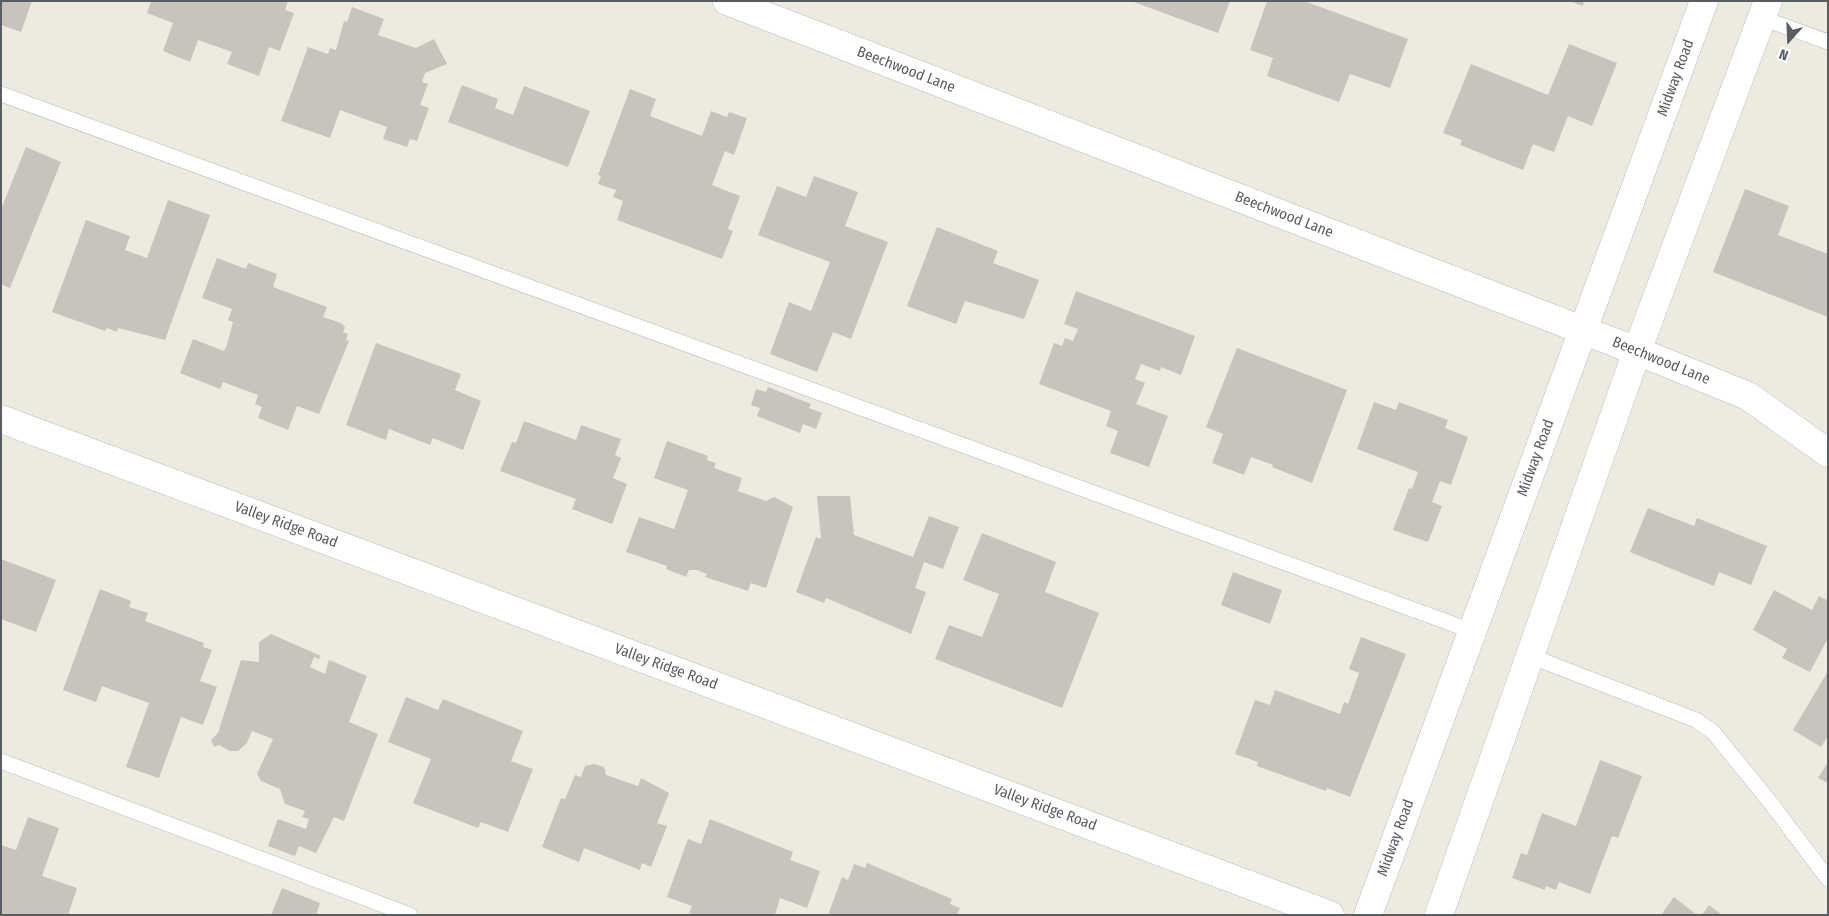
<!DOCTYPE html>
<style>
body{margin:0}
#map{position:relative;width:1829px;height:916px;overflow:hidden;background:#edebe0;font-family:"Fira Sans Condensed",sans-serif}
canvas{display:block}
.frame{position:absolute;inset:0;border:2px solid #595d62;pointer-events:none}
.north{position:absolute;left:1764px;top:15px;width:50px;height:50px;-webkit-text-stroke:4px #fff;paint-order:stroke;rotate:200deg;font-size:14px;font-weight:700;line-height:20px;text-align:center;color:#595d62}
.north::after{content:'';display:block;margin:auto;width:18px;height:22px;background:#595d62;clip-path:polygon(50% 0,100% 100%,50% 72%,0 100%)}
</style>
<div id="map">
<canvas width="1829" height="916"></canvas>
<div class="frame"></div>
<div class="north">N</div>
</div>
<script>
const context = document.querySelector('canvas').getContext('2d');
context.lineJoin = 'round';
function fillPath(path, color) {
  context.fillStyle = color;
  context.fill(path, 'evenodd');
}
function trace(path, color, width, dash) {
  context.strokeStyle = color;
  context.lineWidth = width;
  context.lineCap = dash ? 'butt' : 'round';
  context.setLineDash(dash || []);
  context.stroke(path);
}
function drawText(font, color, halo, rows, align = 'center') {
  context.font = font + ' "Fira Sans Condensed",sans-serif';
  context.lineWidth = 4;
  context.setLineDash([]);
  context.textBaseline = 'middle';
  context.strokeStyle = halo;
  context.fillStyle = color;
  for (const [text, x, y, turn = 0] of rows) {
    context.save();
    context.translate(x, y);
    context.rotate((+turn || 0) * Math.PI / 180);
    context.textAlign = isNaN(turn) ? turn : align;
    if (halo) context.strokeText(text, 0, 0);
    context.fillText(text, 0, 0);
    context.restore();
  }
}
fillPath(new Path2D(`
 M1,1h31l-11,31 -20,-7z
 M151,1h137l-3,9 9,3 -14,38 -11,-4 -10,29 -32,-12 5,-12 -34,-12 -8,22 -27,-11 10,-28 -26,-10z
 M1131,1h99l-12,32z
 M1267,1h37l104,38 -18,49 -40,-14 -11,28 -72,-26 6,-18 -23,-8z
 M1570,1h14l-1,5z
 M352,7l32,12 -6,16 38,13 18,-9 13,25 -22,9 -3,9 6,2 -8,21 9,3 -12,33 -7,-2 -3,8 -24,-8 4,-12 -47,-17 -10,28 -49,-17 27,-74 20,7 2,-6 6,2 8,-29 3,1z
 M1569,44l48,19 -25,63 -24,-10 -14,36 -21,-8 -10,26 -63,-25 2,-5 -19,-7 28,-69 77,31z
 M462,85l36,14 -3,9 18,7 11,-29 66,25 -22,56 -120,-45z
 M630,89l26,10 -6,17 52,20 9,-25 16,6 2,-5 18,6 -13,37 -9,-4 -13,34 28,11 -12,33 5,2 -11,28 -105,-39 6,-19 -10,-4 3,-7 -18,-6 3,-8 -3,-1z
 M26,147l35,15 -51,126 -9,-4v-75z
 M814,176l44,16 -13,34 43,16 -37,97 -18,-7 -16,40 -47,-18 19,-52 22,9 19,-49 -72,-27 19,-49 29,11z
 M1745,189l44,17 -11,29 50,19v63l-115,-45z
 M168,200l42,15 -45,125 -47,-12 -1,4 -10,-4 -2,3 -53,-19 34,-92 44,16 -5,14 22,8z
 M937,227l61,24 -5,12 46,17 -15,39 -59,-18 -9,23 -49,-18z
 M217,258l29,11 2,-6 29,11 -4,13 54,20 -4,10 18,6 4,4 -2,5 5,2 -2,6 3,1 -30,73 -22,-8 -9,24 -30,-12 4,-11 -7,-3 3,-9 -35,-13 -3,7 -40,-16 13,-34 31,12 3,-6 6,-23 -5,-2 4,-11 -30,-11z
 M1076,291l119,45 -14,39 -20,-8 -1,4 -19,-7 -6,15 10,4 -9,21 32,12 -19,51 -39,-14 8,-22 -12,-5 5,-15 -72,-27 15,-41 8,3 3,-8 8,3 5,-12 -14,-5z
 M376,343l85,31 -6,16 26,11 -18,49 -30,-12 -3,7 -41,-16 -3,11 -40,-15z
 M1237,348l110,42 -35,93 -40,-16 1,-2 -22,-8 -7,18 -32,-12 11,-29 -17,-7z
 M768,387l43,17 -2,4 13,5 -6,16 -13,-5 -3,9 -43,-17 3,-8 -9,-3 5,-16 10,3z
 M1374,402l22,8 3,-8 49,18 -3,8 23,9 -17,48 -11,-4 -8,21 10,4 -14,36 -35,-12 16,-42 3,1 6,-17 -61,-23z
 M524,421l52,19 5,-15 40,14 -6,16 6,3 -8,20 14,6 -15,40 -40,-15 4,-10 -76,-28 12,-29 4,1z
 M667,441l41,15 -1,4 9,3 -2,5 28,10 -4,13 28,10 8,-4 19,10 -27,81 -15,-5 -3,8 -43,-14 2,-3 -10,-4h-8l-3,7 -20,-8 1,-3 -41,-14 13,-35 35,12 14,-39 -34,-12z
 M817,496h33l4,39 59,22 16,-41 30,11 -16,42 -19,-7 -9,26 11,4 -15,42 -85,-36 -2,5 -28,-11 20,-55 5,2z
 M1648,508l46,18 3,-8 70,28 -16,39 -32,-13 -5,14 -84,-34z
 M982,533l74,29 -11,30 54,21 -37,95 -127,-49 14,-34 33,12 17,-43 -36,-14z
 M1,559l55,21 -20,52 -35,-13z
 M1233,572l49,18 -12,34 -49,-19z
 M100,589l31,12 -2,6 19,6 -3,8 59,22 -1,4 9,3 -12,31 17,6 -14,38 -22,-8 -22,61 -33,-11 23,-64 -47,-17 -6,16 -33,-12z
 M1774,590l38,20 7,-14 9,5v37l-18,34 -28,-14 5,-9 -34,-19z
 M271,634l50,22 -2,3 -5,-2 -4,10 15,7 4,-14 38,16 -18,46 29,12 -34,87 -10,-4 -18,36 -17,-7 -4,10 -27,-10 10,-27 28,10 3,-10 -7,-2 3,-6 -20,-7 -5,-15 -19,-8 -4,-7 16,-35 -21,-8 -5,12 -9,8h-8l-11,-6 -5,2 -3,-7 7,-7 23,-73 18,2v-20z
 M1361,637l45,17 -56,143 -23,-9 -1,3 -69,-25 1,-4 -23,-8 20,-54 15,5 5,-15 65,24 4,-12 4,2 11,-31 -10,-4z
 M1828,671v65l-7,11 -28,-17z
 M406,697l32,13 5,-11 80,32 -12,30 22,8 -25,63 -27,-10 -3,6 -65,-25 18,-44 -43,-17z
 M1600,760l42,16 -24,62 -6,-2 -22,58 -31,-12 -3,8 -10,-4 -1,4 -33,-12 9,-25 6,2 15,-42 34,13z
 M1828,762v21l-10,-5z
 M594,764l10,3 2,8 32,11 3,-8 28,15 -12,30 10,3 -16,41 -9,-4 -2,7 -56,-22 -5,14 -37,-15 19,-49 4,1 10,-24 6,2 4,-11z
 M28,817l31,11 -17,48 35,12 -9,27h-67v-70l15,5z
 M710,819l83,33 -3,8 30,11 -13,37 -27,-10 -5,17h-81l-5,-2 3,-7 -25,-9 21,-58 13,5z
 M867,863l85,36 -2,5 10,4 -3,7h-129l14,-38 6,3 6,-16 11,4z
 M282,888l38,15 -4,12h-45z
 M1674,897l23,18h-36z
 M1709,905l13,10h-20z`), '#c8c4bd');
const lane = new Path2D(`
 M1762,18l66,24
 M1,94l1471,537
 M1530,656l166,64 17,12 57,70 58,77
 M1,761l409,154`);
const street = new Path2D(`
 M727,1l910,350 111,45 80,57
 M1,419l1329,496`);
const secondary = new Path2D(`
 M1368,915l336,-914
 M1439,915l198,-564 131,-350`);
trace(lane, '#b8bbc0', 16);
trace(street, '#b8bbc0', 29);
trace(secondary, '#b9bcc3', 29);
trace(lane, '#fff', 15);
trace(street, '#fff', 28);
trace(secondary, '#fff', 28);
drawText('15px', '#595d62', '#fff', [
 ["Beechwood Lane",906,70,21],
 ["Midway Road",1676,78,-70],
 ["Beechwood Lane",1284,215,21],
 ["Beechwood Lane",1661,361,22],
 ["Midway Road",1536,458,-70],
 ["Valley Ridge Road",286,525,20],
 ["Valley Ridge Road",666,667,20],
 ["Valley Ridge Road",1045,808,20],
 ["Midway Road",1396,838,-70]
]);
</script>
